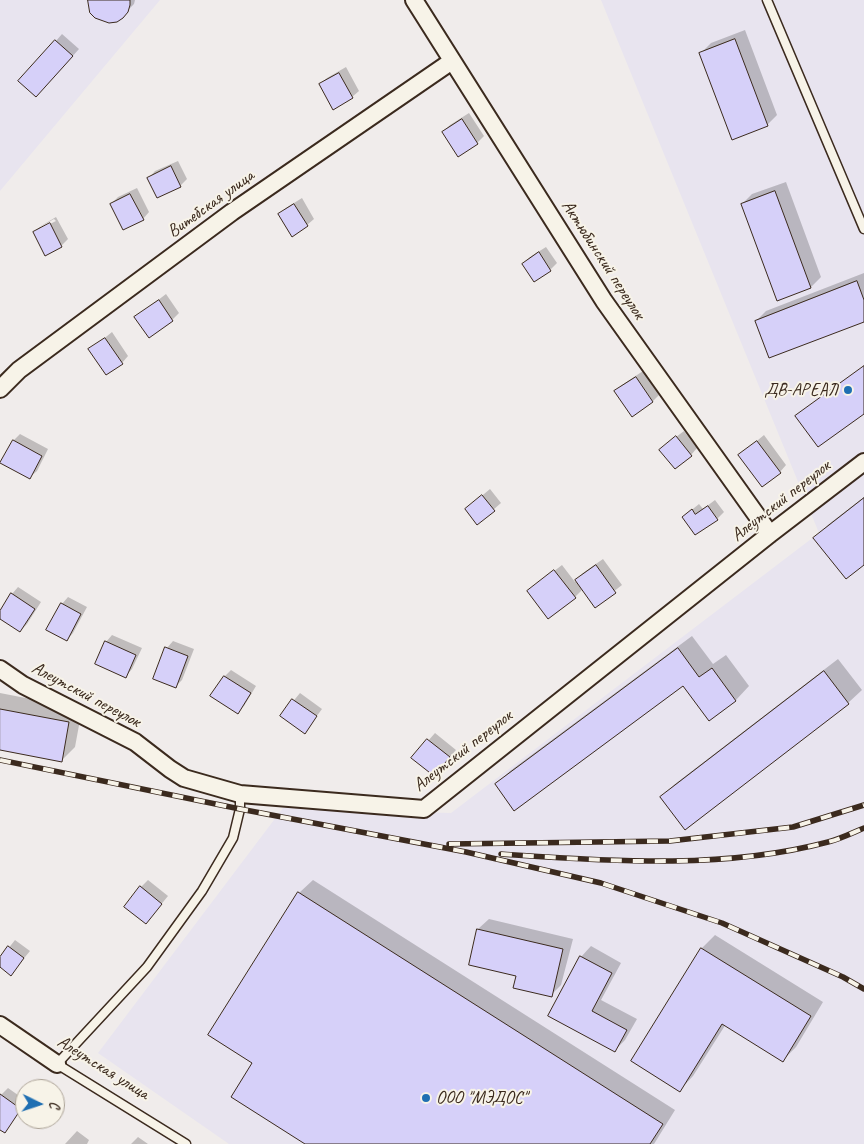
<!DOCTYPE html>
<meta charset="utf-8">
<style>
body{margin:0}
#map{position:relative;width:864px;height:1144px;overflow:hidden;background:#f0eceb;font-family:Caveat,sans-serif}
canvas{display:block}
.north{position:absolute;left:15px;top:1079px;width:50px;height:50px;box-sizing:border-box;background:#f7f3e8;border:1px solid #aca397;border-radius:50%;rotate:94deg;font-size:14px;font-weight:700;line-height:20px;text-align:center;color:#3b2a1e}
.north::after{content:'';display:block;margin:auto;width:18px;height:22px;background:#1f6fb2;clip-path:polygon(50% 0,100% 100%,50% 72%,0 100%)}
</style>
<div id="map">
<canvas width="864" height="1144"></canvas>
<div class="north">С</div>
</div>
<script>
const context = document.querySelector('canvas').getContext('2d');
context.lineJoin = 'round';
function fillPath(path, color) {
  context.fillStyle = color;
  context.fill(path, 'evenodd');
}
function trace(path, color, width, dash) {
  context.strokeStyle = color;
  context.lineWidth = width;
  context.lineCap = dash ? 'butt' : 'round';
  context.setLineDash(dash || []);
  context.stroke(path);
}
function drawText(font, color, halo, rows, align = 'center') {
  context.font = font + ' Caveat,sans-serif';
  context.lineWidth = 4;
  context.setLineDash([]);
  context.textBaseline = 'middle';
  context.strokeStyle = halo;
  context.fillStyle = color;
  for (const [text, x, y, turn = 0] of rows) {
    context.save();
    context.translate(x, y);
    context.rotate((+turn || 0) * Math.PI / 180);
    context.textAlign = isNaN(turn) ? turn : align;
    if (halo) context.strokeText(text, 0, 0);
    context.fillText(text, 0, 0);
    context.restore();
  }
}
fillPath(new Path2D(`
 M0,0h160l-160,191z
 M601,0h263v1144h-635l-131,-91 185,-245 168,5 368,-280z`), '#e8e4ef');
fillPath(new Path2D(`
 M89,0h46l-1,4 -7,7 -18,11 -13,-5z
 M745,30l32,85 -10,10 -66,-72 10,-10z
 M62,34l17,15 -36,40 13,-48z
 M346,67l13,24 -7,6 -32,-13 7,-6z
 M469,113l15,23 -7,7 -34,-11 7,-7z
 M178,161l9,18 -7,7 -31,-8 6,-7z
 M786,182l35,95 -10,10 -69,-83 10,-10z
 M137,188l12,24 -6,7 -32,-15 7,-7z
 M302,198l12,21 -7,6 -27,-10 6,-7z
 M56,217l12,22 -7,7 -27,-14 7,-6zM54,219l2,2 -16,8v-2z
 M546,247l11,16 -7,7 -27,-6 7,-7z
 M864,273v47l-108,1 10,-10z
 M166,294l13,19 -7,7 -36,-3z
 M112,332l16,24 -6,7 -32,-13z
 M643,371l16,24 -7,7 -36,-11 6,-6z
 M684,431l13,17 -6,7 -23,-12z
 M20,434l28,15 -11,22 -7,6 -28,-15 12,-22z
 M764,435l22,30 -6,7 -40,-17z
 M490,489l11,14 -23,20 -12,-14z
 M864,497v66l-49,-25 14,-14z
 M715,500l9,12 -7,7 -34,-2 16,-13 4,5z
 M603,559l19,26 -27,21 -12,-17 -8,8 -39,-12 26,-20 13,17 8,-9z
 M18,587l23,15 -14,22 -7,7 -20,-13v-5l12,-19z
 M68,597l19,10 -14,26 -6,7 -5,-36z
 M112,635l30,13 -10,21 -6,7 -20,-34z
 M692,636l21,28 13,-9 23,31 -13,14 -26,19 -26,-35 -188,101 14,-14z
 M173,641l21,8 -12,31 -7,7 -8,-39z
 M838,659l24,31 -14,13 -186,94 13,-13z
 M231,670l25,16 -12,20 -7,6 -25,-16 13,-20z
 M0,693l82,16 -7,38 -14,14 -61,-12z
 M300,693l22,16 -17,23 -24,-16z
 M435,733l21,17 -22,25 -21,-17z
 M148,880l20,16 -22,27 -5,-36z
 M313,880l362,230 -21,34h-347l-53,-81 45,-170z
 M489,919l84,20 -12,46 -10,10 -34,-20 -47,-11 8,-35z
 M715,935l108,67 -27,45 -13,13 -57,-36 -33,52 -13,14 -48,-30 70,-112z
 M15,940l15,11 -19,23 -11,-8v-7z
 M591,946l30,17 -20,37 36,19 -12,21 -10,10 -65,-35 31,-58z
 M8,1088l17,12v5l-21,26 -4,-3v-32z
 M77,1131l12,9 -2,4h-22z
 M138,1137l10,7h-17z`), '#0003');
const building = new Path2D(`
 M88,0h42v5l-2,7 -5,6 -6,4 -8,1 -14,-5 -5,-5z
 M735,39l33,87 -36,14 -33,-87z
 M55,40l18,16 -37,41 -18,-16z
 M339,73l14,25 -20,12 -14,-26z
 M462,119l16,25 -20,13 -16,-25z
 M171,166l10,21 -24,11 -10,-20z
 M775,191l36,97 -34,13 -36,-97z
 M130,194l14,26 -21,10 -13,-26z
 M294,204l14,22 -16,11 -14,-23z
 M50,223l12,24 -17,9 -12,-24z
 M539,252l12,19 -17,11 -12,-18z
 M857,281l7,19v22l-95,36 -14,-37z
 M159,300l14,21 -24,17 -15,-21z
 M105,338l18,26 -17,11 -18,-26z
 M864,366v48l-46,33 -23,-31z
 M636,377l17,25 -21,15 -18,-26z
 M676,436l16,20 -17,13 -16,-19z
 M13,440l29,16 -12,23 -30,-16z
 M757,441l24,32 -19,14 -24,-32z
 M482,495l13,16 -18,14 -12,-16z
 M864,498v67l-18,14 -33,-41z
 M708,506l10,14 -23,15 -13,-18 10,-8 3,5z
 M596,565l20,28 -21,15 -20,-28z
 M554,570l22,28 -28,21 -21,-28z
 M11,593l24,16 -15,23 -20,-13v-8z
 M61,603l20,11 -14,27 -21,-11z
 M105,641l31,14 -10,23 -31,-14z
 M165,647l23,9 -12,32 -23,-9z
 M678,648l21,29 13,-9 24,33 -27,20 -26,-35 -169,125 -19,-27z
 M824,671l25,33 -164,126 -25,-33z
 M224,676l27,17 -13,21 -28,-18z
 M292,699l25,17 -12,18 -25,-18z
 M0,709l69,13 -7,40 -62,-12z
 M427,739l23,18 -16,19 -23,-18z
 M140,886l22,18 -16,20 -22,-17z
 M298,892l365,232 -13,20h-345l-74,-47 21,-34 -44,-28z
 M477,929l86,20 -11,48 -39,-9 3,-12 -47,-11z
 M8,946l16,12 -13,18 -11,-9v-10z
 M701,948l110,68 -28,46 -61,-38 -42,68 -49,-31z
 M580,956l32,17 -20,38 35,19 -12,22 -67,-36z
 M0,1094l21,15 -16,24 -5,-3z`);
fillPath(building, '#d6d0f9');
trace(building, '#3b2a1e', 1);
const lane = new Path2D(`
 M767,0l97,229
 M186,1144l-129,-80 90,-97 55,-76 31,-53 7,-29v-15`);
const street = new Path2D(`
 M414,0l190,301 166,233
 M0,389l19,-19 213,-158 220,-151
 M0,669l23,16 112,57 35,27 14,9 56,16 184,15 346,-275 94,-72
 M0,1025l57,39`);
trace(lane, '#3b2a1e', 11);
trace(street, '#3b2a1e', 20);
trace(lane, '#f7f3e8', 8);
trace(street, '#f7f3e8', 16);
const rail = new Path2D(`
 M0,760l240,49 226,43 135,31 121,40 121,54 21,12
 M449,844l221,-3 123,-14 71,-22
 M501,854c108,7 221,16 327,-12 12,-3 24,-9 36,-14`);
trace(rail, '#3b2a1e', 5.5);
trace(rail, '#f7f3e8', 4, [11]);
for (const [x, y, r, color] of [
 [848,390,5,"#1f6fb2"],
 [426,1098,5,"#1f6fb2"]
]) {
  const dot = new Path2D();
  dot.arc(x, y, r, 0, 2 * Math.PI);
  context.fillStyle = color;
  context.fill(dot);
  trace(dot, '#f7f3e8', 2);
}
drawText('18px', '#3b2a1e', '#f7f3e8', [
 ["Витебская улица",211,204,-36],
 ["Актюбинский переулок",603,260,57],
 ["Алеутский переулок",781,501,-38],
 ["Алеутский переулок",86,695,28],
 ["Алеутский переулок",463,751,-38],
 ["Алеутская улица",103,1068,32]
]);
drawText('18px', '#3b2a1e', '#f7f3e8', [
 ["ДВ-АРЕАЛ",838,390],
 ["ООО \"МЭДОС\"",436,1098,"left"]
], 'right');
</script>
